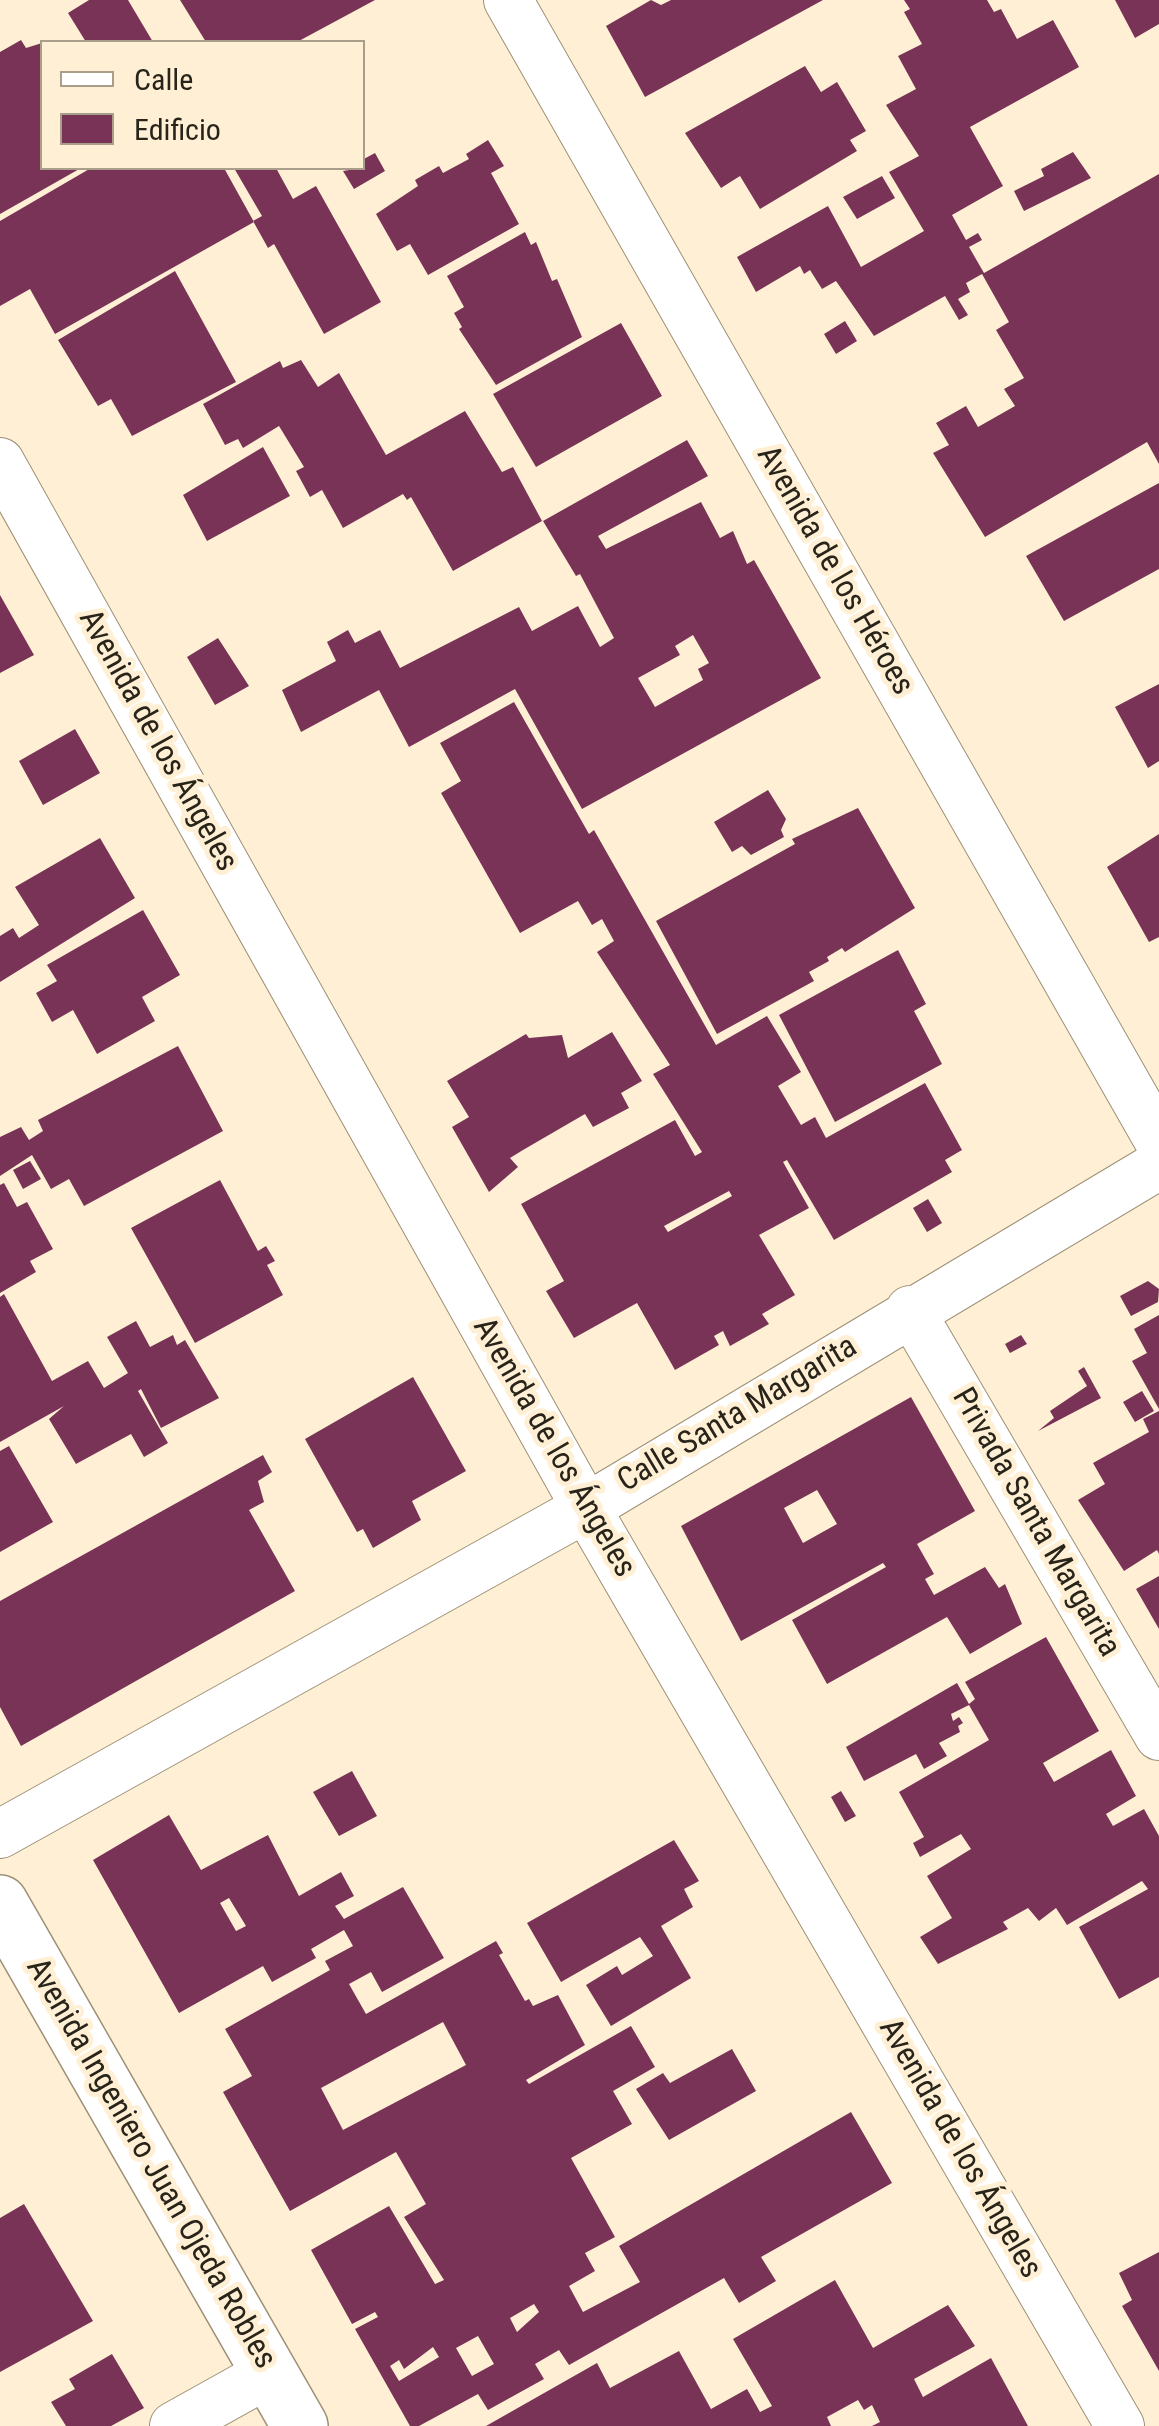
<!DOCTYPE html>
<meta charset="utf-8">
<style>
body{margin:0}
#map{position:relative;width:1159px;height:2426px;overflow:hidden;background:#fff0d5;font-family:"Roboto Condensed",sans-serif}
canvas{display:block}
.legend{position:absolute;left:40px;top:40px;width:325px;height:130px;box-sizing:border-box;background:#fff0d5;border:2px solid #a99e8a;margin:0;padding:12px 18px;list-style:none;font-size:30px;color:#29241a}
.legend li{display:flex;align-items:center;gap:20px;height:50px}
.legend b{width:50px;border:2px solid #a99e8a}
</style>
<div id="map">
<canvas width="1159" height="2426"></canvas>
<ul class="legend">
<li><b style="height:12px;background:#fff"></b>Calle</li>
<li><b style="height:28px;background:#783357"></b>Edificio</li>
</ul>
</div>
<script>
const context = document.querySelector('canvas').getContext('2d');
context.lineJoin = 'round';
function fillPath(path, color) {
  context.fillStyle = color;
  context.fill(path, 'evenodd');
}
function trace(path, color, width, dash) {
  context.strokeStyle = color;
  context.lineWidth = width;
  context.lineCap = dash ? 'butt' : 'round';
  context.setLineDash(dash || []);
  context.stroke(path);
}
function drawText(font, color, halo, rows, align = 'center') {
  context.font = font + ' "Roboto Condensed",sans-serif';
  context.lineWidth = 10;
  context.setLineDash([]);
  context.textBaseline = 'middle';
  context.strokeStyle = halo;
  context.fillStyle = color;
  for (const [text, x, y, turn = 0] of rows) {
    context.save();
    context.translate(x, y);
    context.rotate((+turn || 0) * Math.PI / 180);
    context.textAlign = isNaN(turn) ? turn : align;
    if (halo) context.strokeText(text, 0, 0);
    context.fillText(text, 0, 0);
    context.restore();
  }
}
fillPath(new Path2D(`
 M89,0h39l25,42h-67l-18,-29z
 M180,0h195l-78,42h-91z
 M651,0l10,5 10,-5h152l-178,97 -39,-71z
 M904,0h83l7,12 7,-3 16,30 36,-19 26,47 -109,60 33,59 -51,29 14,25 12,-7 4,7 -13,7 15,26 175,-99v290l-12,-22 -162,95 -52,-84 16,-8 -13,-22 30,-17 12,21 37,-21 -11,-17 20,-11 -28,-48 13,-8 -27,-48 -16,9 4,9 -12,7 10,16 -9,5 -14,-24 -71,40 -38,-55 -14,8 -12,-19 -6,4 -4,-8 -44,26 -19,-35 91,-51 33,61 63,-36 -35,-59 30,-16 -33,-51 30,-16 -18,-33 24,-12 -18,-32 6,-3z
 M1115,0h44v24l-24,14z
 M21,40l5,8 16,-5v125h39l-81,46v-162z
 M805,66l16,26 16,-10 29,49 -16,9 7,11 -97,58 -20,-33 -19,12 -36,-55z
 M488,140l16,26 -13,7 28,51 -91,51 -18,-31 -13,7 -21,-37 42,-28 -3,-6 24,-14 4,7 26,-14 -3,-5z
 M1073,152l18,26 -67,33 -10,-20 30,-15 -3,-7z
 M375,153l10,18 -31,18 -11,-18 19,-3v-8z
 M91,168h133l30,54 -199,112 -25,-45 -30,17v-85z
 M234,168h42l17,31 23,-13 65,116 -57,32 -50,-90 -6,4 -15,-27 9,-5z
 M882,176l13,22 -38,21 -14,-22z
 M525,232l6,13 5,-3 16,39 5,-2 25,58 -86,48 -37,-56 3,-2 -8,-14 10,-6 -17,-31z
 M175,271l61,111 -104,54 -21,-37 -13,7 -40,-66z
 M845,321l12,20 -21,13 -12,-20z
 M621,323l41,73 -126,71 -43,-73z
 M301,360l17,27 21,-14 47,82 79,-44 37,61 11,-5 29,54 -89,50 -42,-74 -4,3 -4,-6 -60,34 -21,-38 -12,7 -14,-26 8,-4 -25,-41 -36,22 -5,-9 -13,6 -22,-41 77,-43 3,7z
 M687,440l21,36 -110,60 8,13 95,-47 19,36 13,-7 14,33 7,-4 67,118 -239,131 -67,-120 -106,58 -30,-57 -78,42 -19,-42 54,-29 -9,-19 21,-12 7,13 25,-13 20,38 119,-61 13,24 46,-25 22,41 14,-9 -34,-64 -4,2 -33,-55zM693,635l16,28 -11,6 5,11 -48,27 -17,-29 42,-23 -5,-9z
 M263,447l27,49 -83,45 -24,-46z
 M1159,483v86l-95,52 -38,-65z
 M0,595l34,60 -34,18z
 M218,638l31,48 -34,19 -28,-48z
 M1159,684v77l-11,7 -33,-61z
 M514,702l75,132 5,-4 122,215 51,-29 34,56 -23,14 23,39 14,-8 11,21 99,-55 37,67 -17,10 7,12 -118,68 -47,-80 -4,2 26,46 -50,27 36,60 -33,19 7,10 -39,22 -7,-15 -9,5 5,9 -44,25 -38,-67 -63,35 -28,-47 18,-10 -43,-77 154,-84 20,36 7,-4 -49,-78 17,-9 -73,-113 17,-11 -12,-22 -10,6 -14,-24 -58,32 -79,-140 20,-12 -21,-38zM729,1191l3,5 -64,36 -4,-6z
 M75,729l25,44 -57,32 -24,-44z
 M768,790l18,29 -5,11 3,7 -33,18 -9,-9 -10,6 -18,-30z
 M858,808l57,100 -70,44 -3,-4 -15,9 2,4 -20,11 5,9 -97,53 -61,-113 139,-77 -3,-5z
 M1159,834v103l-10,5 -42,-75z
 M100,838l35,60 -135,84v-46l13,-8 6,10 20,-13 -24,-38z
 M143,910l37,65 -38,22 13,24 -58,33 -24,-44 -21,12 -16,-29 21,-12 -10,-16z
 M898,950l28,54 -12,7 28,53 -107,58 -56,-107z
 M612,1032l30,49 -21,12 8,15 -36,19 -8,-13 -62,36 -13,8 8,9 -29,25 -37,-65 17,-10 -22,-36 79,-47 3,4 33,-3 6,23z
 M178,1046l45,85 -139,75 -15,-27 -18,10 -19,-34 -32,21v-39l21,-10 8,13 14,-9 -5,-11z
 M30,1161l11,18 -18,10 -10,-19z
 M220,1180l38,71 8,-5 9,15 -8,4 16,30 -88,48 -64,-115z
 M4,1183l13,24 10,-5 26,47 -23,12 6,11 -36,21v-108z
 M928,1199l14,24 -15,9 -14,-24z
 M1148,1281l11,8 -1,13 -27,14 -11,-20z
 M4,1294l48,87 36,-20 16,27 24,-15 -21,-36 29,-16 14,26 23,-12 4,10 8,-5 34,58 -58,30 -20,-39 -3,2 30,52 -24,14 -13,-23 -55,30 -27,-45 15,-13 -64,36v-145z
 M1159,1315v94l-27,-48 15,-8 -13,-24z
 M1021,1335l6,9 -17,9 -5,-9z
 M1084,1367l17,31 -63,33 16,-13 -4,-7 37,-25 -9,-15z
 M413,1377l53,94 -54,30 9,19 -48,28 -10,-19 -6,3 -52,-93z
 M1142,1391l12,20 -19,11 -12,-20z
 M911,1397l64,114 -58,33 17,30 -9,5 9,16 51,-28 14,21 6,-4 17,40 -52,30 -23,-37 -120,67 -35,-64 94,-53 -3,-4 -142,78 -60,-115zM817,1490l20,34 -34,19 -19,-35z
 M1159,1411v143l-2,-4 -33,21 -46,-71 27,-16 -12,-21 56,-31 -6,-13z
 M9,1446l44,76 -53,30v-101z
 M263,1455l9,17 -14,9 6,21 -15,8 46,81 -274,155 -21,-39v-106z
 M1159,1576v53l-23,-40z
 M1046,1637l53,94 -56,32 11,19 57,-32 25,46 -30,18 7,12 31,-17 15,27v141l-40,22 -40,-72 69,-38 -6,-8 -75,44 -11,-17 -17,13 -11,-13 -25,14 5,7 -70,35 -18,-27 32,-19 -25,-42 44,-27 -10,-15 -41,23 -7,-14 11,-6 -25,-45 90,-52 -20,-35 -18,9 2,7 6,-4 4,6 -5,3 2,6 -21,11 8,13 -23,13 -8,-15 -52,27 -18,-34 111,-64 12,21 6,-5 -10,-17z
 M352,1771l25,45 -38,20 -26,-44z
 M841,1791l15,25 -11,6 -14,-25z
 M169,1815l32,55 67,-35 31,61 42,-24 13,24 -19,10 9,13 59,-32 41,71 -62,34 -11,-20 -22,12 17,30 130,-73 7,12 -4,2 26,46 4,-2 4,7 25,-11 27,50 -59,35 3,4 102,-58 24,41 -42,24 19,33 -61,34 44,79 -30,16 10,18 -26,15 14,26 57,-30 -21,-36 232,-134 41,71 -131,74 15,24 -37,22 -15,-25 -155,87 -10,-15 -24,14 9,15 -56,31 -10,-16 -59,32h-9l-55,-97 23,-12 -3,-5 -23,12 -41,-74 78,-44 46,78 9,-4 -40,-63 22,-13 -30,-52 -106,59 -67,-119 29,-16 -27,-47 105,-59 -5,-9 28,-15 -9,-16 -33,19 5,9 -44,24 -9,-16 -84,47 -86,-153zM229,1898l17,28 -10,5 -16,-28zM443,2022l23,43 -123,65 -22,-42zM534,2304l5,8 -22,20 -7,-14zM478,2336l16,28 -22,12 -16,-28zM433,2347l6,10 -40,24 -9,-15 9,-6 5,9z
 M674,1840l25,41 -15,8 9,18 -32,19 30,52 -80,48 -25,-41 31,-19 5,9 31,-19 -13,-19 -79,45 -34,-59z
 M732,2049l24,42 -87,49 -33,-51 27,-16 7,10z
 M24,2204l69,117 -93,51v-154z
 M1159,2252v119l-37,-65 10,-6 -13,-27z
 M835,2280l38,68 75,-43 27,41 -61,33 9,18 68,-39 37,68h-156l8,-4 -8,-17 -8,5 -6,-10 -31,17 4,9h-345l111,-63 13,25 69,-37 32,58 36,-20 13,23 12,-6 -39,-67z
 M112,2354l32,54 -33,18h-45l-15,-24 24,-13 -6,-10z`), '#783357');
const minor = new Path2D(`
 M508,0l651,1141
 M0,462l586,1046 534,918
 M910,1310l249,426
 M0,1834l586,-326 573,-343
 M174,2426l97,-54`);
const secondary = new Path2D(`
 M0,1903l300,523`);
trace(minor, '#9d9077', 50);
trace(secondary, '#9d9077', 58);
trace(minor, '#fff', 48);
trace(secondary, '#fff', 55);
drawText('32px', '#29241a', '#fff0d5', [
 ["Avenida de los Héroes",834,571,60],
 ["Avenida de los Ángeles",157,741,61],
 ["Calle Santa Margarita",738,1415,-31],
 ["Avenida de los Ángeles",553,1448,60],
 ["Privada Santa Margarita",1035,1523,60],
 ["Avenida de los Ángeles",959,2149,60],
 ["Avenida Ingeniero Juan Ojeda Robles",150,2164,60]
]);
</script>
